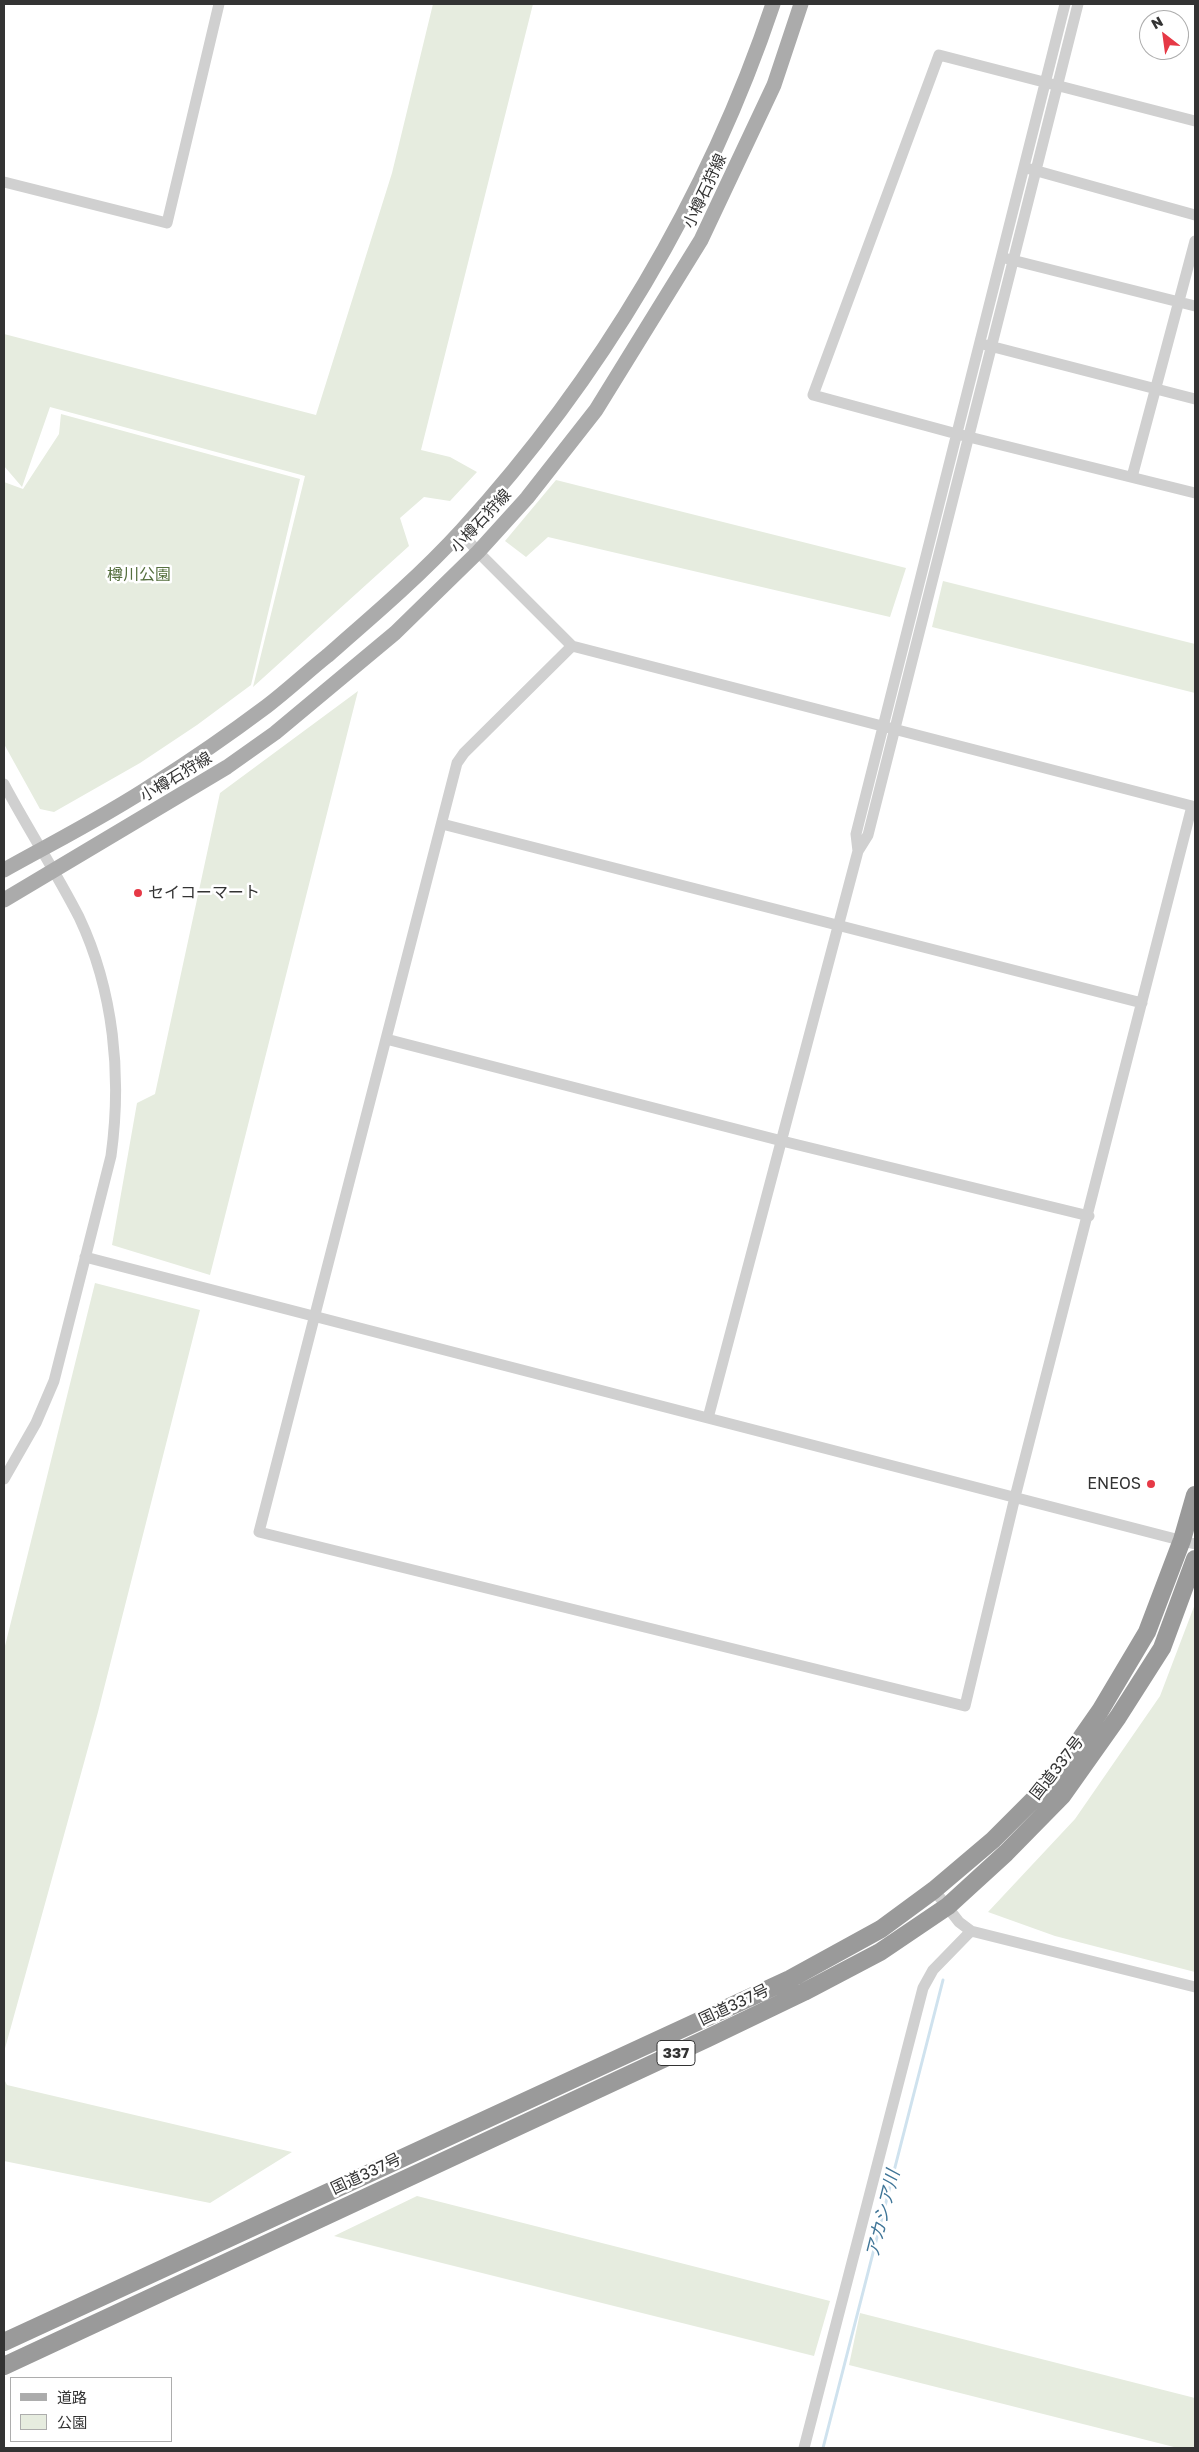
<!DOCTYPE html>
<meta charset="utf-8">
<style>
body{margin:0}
#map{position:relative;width:1199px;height:2452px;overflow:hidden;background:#fff;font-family:"Golos Text","Noto Sans JP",sans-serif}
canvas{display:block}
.frame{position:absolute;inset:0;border:5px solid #333;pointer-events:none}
.legend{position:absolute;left:10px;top:2377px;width:162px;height:65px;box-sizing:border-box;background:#fff;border:1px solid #adadad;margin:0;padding:6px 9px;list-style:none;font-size:15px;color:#333}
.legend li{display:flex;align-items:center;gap:10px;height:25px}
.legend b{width:25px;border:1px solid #adadad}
.north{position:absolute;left:1139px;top:10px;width:50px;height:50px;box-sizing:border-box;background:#fff;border:1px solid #adadad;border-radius:50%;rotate:330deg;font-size:14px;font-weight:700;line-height:20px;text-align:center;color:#333}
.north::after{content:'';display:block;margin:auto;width:18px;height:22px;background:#e63946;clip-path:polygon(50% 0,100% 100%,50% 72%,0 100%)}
</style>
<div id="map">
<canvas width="1199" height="2452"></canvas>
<div class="frame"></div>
<ul class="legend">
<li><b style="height:6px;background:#ababab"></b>道路</li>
<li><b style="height:14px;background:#e6ecdf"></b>公園</li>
</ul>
<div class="north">N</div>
</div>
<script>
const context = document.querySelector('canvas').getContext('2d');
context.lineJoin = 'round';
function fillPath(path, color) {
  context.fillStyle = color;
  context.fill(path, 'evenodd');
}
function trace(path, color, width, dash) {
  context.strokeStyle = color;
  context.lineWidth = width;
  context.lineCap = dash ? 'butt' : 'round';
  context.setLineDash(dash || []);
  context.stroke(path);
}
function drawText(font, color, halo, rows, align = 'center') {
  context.font = font + ' "Golos Text","Noto Sans JP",sans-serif';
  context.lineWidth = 5;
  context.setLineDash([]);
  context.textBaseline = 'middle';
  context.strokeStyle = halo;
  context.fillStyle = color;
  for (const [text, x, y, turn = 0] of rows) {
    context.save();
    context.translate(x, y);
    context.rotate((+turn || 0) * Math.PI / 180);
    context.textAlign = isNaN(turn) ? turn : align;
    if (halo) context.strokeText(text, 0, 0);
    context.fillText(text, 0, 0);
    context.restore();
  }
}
fillPath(new Path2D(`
 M433,4h100l-112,446 29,7 27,15 -27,29 -26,-4 -24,21 9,28 -156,141 52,-211 -255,-69 -28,80 -18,-21v-132l312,81 76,-242z
 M61,414l239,65 -49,206 -54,40 -57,38 -86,49 -14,-3 -36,-65v-262l19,7 36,-55z
 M556,480l350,88 -16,49 -342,-80 -22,20 -21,-16z
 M943,581l252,63v49l-263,-66z
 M358,691l-148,584 -98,-30 25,-142 18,-9 65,-301z
 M95,1283l105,27 -102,402 -94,340v-402z
 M1195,1604v368l-140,-36 -67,-24 87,-93 85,-123z
 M4,2079l3,6 285,67 -82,51 -206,-42z
 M417,2196l413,105 -16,55 -480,-120z
 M860,2313l335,85v50h-17l-329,-83z`), '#e6ecdf');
trace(new Path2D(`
 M823,2448l120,-468`), '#cfe2ee', 3);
trace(new Path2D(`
 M1195,121l-256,-66 -126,340 144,39 238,59
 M1030,169l165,46
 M4,182l163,41 52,-219
 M1008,259l187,47
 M986,345l209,54
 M1132,477l63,-236
 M461,532l17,20 94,94 620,160 -177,691 -50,209 -706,-174 198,-769 7,-10 108,-107
 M4,784c24,45 52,88 75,133 35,74 43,159 32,239l-57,225 -18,42 -32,56
 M442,824l700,179
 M858,851l-2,-17 209,-830
 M386,1039l396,102 307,75
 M85,1257l1110,287
 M708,1418l150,-567 10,-16 210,-831
 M934,1890l25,32 12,9 224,56
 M804,2448l119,-460 10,-18 38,-39`), '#d0d0d0', 11);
trace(new Path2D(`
 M4,870c50,-28 102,-54 150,-86 38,-24 77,-51 113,-78 21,-16 40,-34 60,-50 46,-40 94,-81 135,-126 138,-151 246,-332 311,-526
 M4,900l223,-133 48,-34 120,-100 83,-81 49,-54 69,-88 105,-170 73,-155 27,-81`), '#ababab', 15);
trace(new Path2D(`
 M4,2342l786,-363 91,-50 53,-39 59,-50 56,-56 51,-73 47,-79 35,-92 13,-45
 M4,2366l704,-328 96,-46 76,-40 68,-46 58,-53 56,-57 56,-79 44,-69 33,-89`), '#9a9a9a', 18);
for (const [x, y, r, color] of [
 [138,893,5,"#e63946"],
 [1151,1484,5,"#e63946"]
]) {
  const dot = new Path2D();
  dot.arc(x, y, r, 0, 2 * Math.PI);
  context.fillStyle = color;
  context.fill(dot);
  trace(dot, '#fff', 2);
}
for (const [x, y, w] of [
 [676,2053,38]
]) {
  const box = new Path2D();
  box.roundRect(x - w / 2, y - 12.5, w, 25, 4);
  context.fillStyle = '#fff';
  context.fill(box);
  trace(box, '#333', 1);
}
drawText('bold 15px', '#333', null, [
 ["337",676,2053]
]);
drawText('16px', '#333', '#fff', [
 ["小樽石狩線",705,191,-65],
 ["小樽石狩線",481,521,-47],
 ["小樽石狩線",176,777,-31],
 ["国道337号",1057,1768,-52],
 ["国道337号",734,2005,-25],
 ["国道337号",366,2174,-25]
]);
drawText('16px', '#56703f', '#fff', [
 ["樽川公園",139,575]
]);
drawText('16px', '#333', '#fff', [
 ["セイコーマート",148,893],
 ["ENEOS",1141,1484,"right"]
], 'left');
drawText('italic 18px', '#3f7597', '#fff', [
 ["アカシア川",883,2214,-76]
]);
</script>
